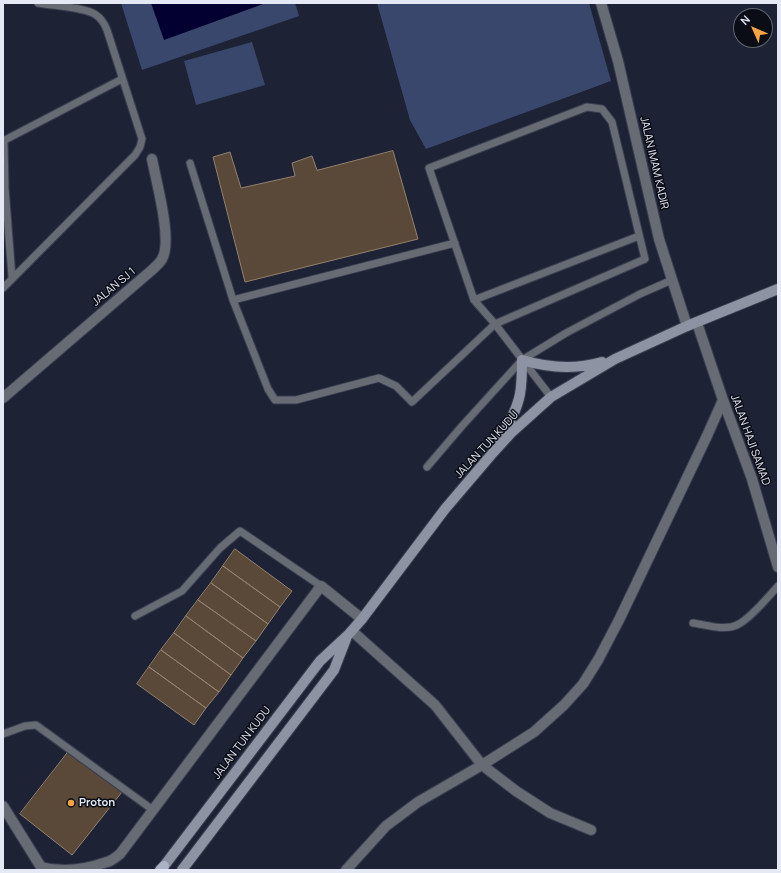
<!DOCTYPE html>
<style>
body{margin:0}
#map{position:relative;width:781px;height:873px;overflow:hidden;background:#1d2335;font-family:Manrope,sans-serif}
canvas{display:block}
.frame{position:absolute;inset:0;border:4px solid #e4e9f5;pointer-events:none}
.north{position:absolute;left:733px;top:8px;width:40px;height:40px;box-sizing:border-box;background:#0a0d15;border:1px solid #61656f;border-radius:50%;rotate:315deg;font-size:11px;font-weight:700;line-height:16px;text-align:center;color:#e4e9f5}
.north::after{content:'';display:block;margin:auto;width:14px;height:18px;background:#f5a345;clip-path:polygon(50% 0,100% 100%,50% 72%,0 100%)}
</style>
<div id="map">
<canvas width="781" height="873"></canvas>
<div class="frame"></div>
<div class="north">N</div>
</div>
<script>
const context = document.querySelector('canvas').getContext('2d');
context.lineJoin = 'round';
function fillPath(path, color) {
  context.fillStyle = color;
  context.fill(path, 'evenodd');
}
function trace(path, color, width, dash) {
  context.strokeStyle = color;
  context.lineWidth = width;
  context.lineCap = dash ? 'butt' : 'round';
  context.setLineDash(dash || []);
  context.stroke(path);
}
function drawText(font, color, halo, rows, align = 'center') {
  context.font = font + ' Manrope,sans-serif';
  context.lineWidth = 3;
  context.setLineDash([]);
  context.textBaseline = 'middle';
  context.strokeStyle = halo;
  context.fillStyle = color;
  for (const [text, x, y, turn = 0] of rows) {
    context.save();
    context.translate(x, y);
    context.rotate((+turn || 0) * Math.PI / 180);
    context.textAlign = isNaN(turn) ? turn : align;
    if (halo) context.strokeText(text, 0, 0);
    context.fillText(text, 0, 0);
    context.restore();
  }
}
fillPath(new Path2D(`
 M121,3h174l4,13 -157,54z
 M377,3h212l22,78 -185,68 -16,-29z
 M252,42l13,43 -69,20 -12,-44z`), '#3a476c');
fillPath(new Path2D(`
 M151,3h115l-102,37z`), '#030031');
const building = new Path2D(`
 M393,151l25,88 -173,43 -32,-125 17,-5 11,36 54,-12 -3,-13 20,-7 5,14z
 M235,549l57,42 -12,16 -57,-41z
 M223,566l57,41 -12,17 -57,-41z
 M211,583l57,41 -12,17 -58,-41z
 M198,600l58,41 -13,17 -57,-42z
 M186,616l57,42 -12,17 -57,-42z
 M174,633l57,42 -12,17 -58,-42z
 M161,650l58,42 -13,16 -57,-41z
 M149,667l57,41 -12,17 -57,-41z
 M69,751l53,41 -50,63 -52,-41z`);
fillPath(building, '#5a4938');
trace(building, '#94816f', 1);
const lane = new Path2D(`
 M4,140l1,48 7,89
 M3,141l119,-62
 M190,163l43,137 35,89 7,11h21l83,-22 17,8 16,16 83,-78 150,-65 -33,-137 -10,-13 -15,-2 -158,61 45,132 21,24 56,73
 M3,288l132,-133 5,-8 2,-8 -35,-109c-2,-5 -6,-12 -11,-15 -11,-8 -43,-9 -58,-12
 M233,300l222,-57
 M474,300l165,-64
 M427,467l35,-41 60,-66 44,-27 74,-39 32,-14
 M135,616l47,-25 38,-43 20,-17 81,55
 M693,623c13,2 31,8 44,2 13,-6 31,-28 41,-39
 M3,734l22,-8 11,-1 117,85`);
const street = new Path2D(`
 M601,3l17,58 41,178 28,87
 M697,323l26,77 29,79 26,88
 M3,398l149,-128c3,-3 8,-7 10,-11 11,-18 -6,-78 -10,-100
 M352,631l83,74 47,60 34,26 34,22 41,17
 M3,806l38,61c21,6 46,2 66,-5 5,-1 9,-5 13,-8l201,-268 41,33
 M346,870l40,-44 32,-24 64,-37 52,-33 30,-27 19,-21 15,-24 21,-40 87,-182 17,-38`);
const secondary = new Path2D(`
 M500,440c8,-14 17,-30 20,-46 2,-11 2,-23 2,-34 27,8 53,10 80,2
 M161,870l159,-209 28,-26 14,-16 83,-110 46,-54 21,-23 39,-35 64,-38 72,-33 91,-37
 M182,870l152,-200 12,-31`);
const primary = new Path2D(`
 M160,870l4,-4`);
trace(lane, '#393f50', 9);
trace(street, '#393f50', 12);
trace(secondary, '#393f50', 12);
trace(primary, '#393f50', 12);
trace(lane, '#676b74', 7);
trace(street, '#676b74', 10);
trace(secondary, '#8d93a2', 10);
trace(primary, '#abb2c6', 10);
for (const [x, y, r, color] of [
 [71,803,4,"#f5a345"]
]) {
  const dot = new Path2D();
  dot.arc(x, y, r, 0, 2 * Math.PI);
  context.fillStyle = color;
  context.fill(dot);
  trace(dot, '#0a0d15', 1.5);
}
drawText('11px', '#e4e9f5', '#0a0d15', [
 ["JALAN IMAM KADIR",654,163,77],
 ["JALAN SJ 1",114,287,-40],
 ["JALAN HAJI SAMAD",750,440,70],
 ["JALAN TUN KUDU",487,445,-47],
 ["JALAN TUN KUDU",242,743,-53]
]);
drawText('bold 11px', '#e4e9f5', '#0a0d15', [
 ["Proton",79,803]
], 'left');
</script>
